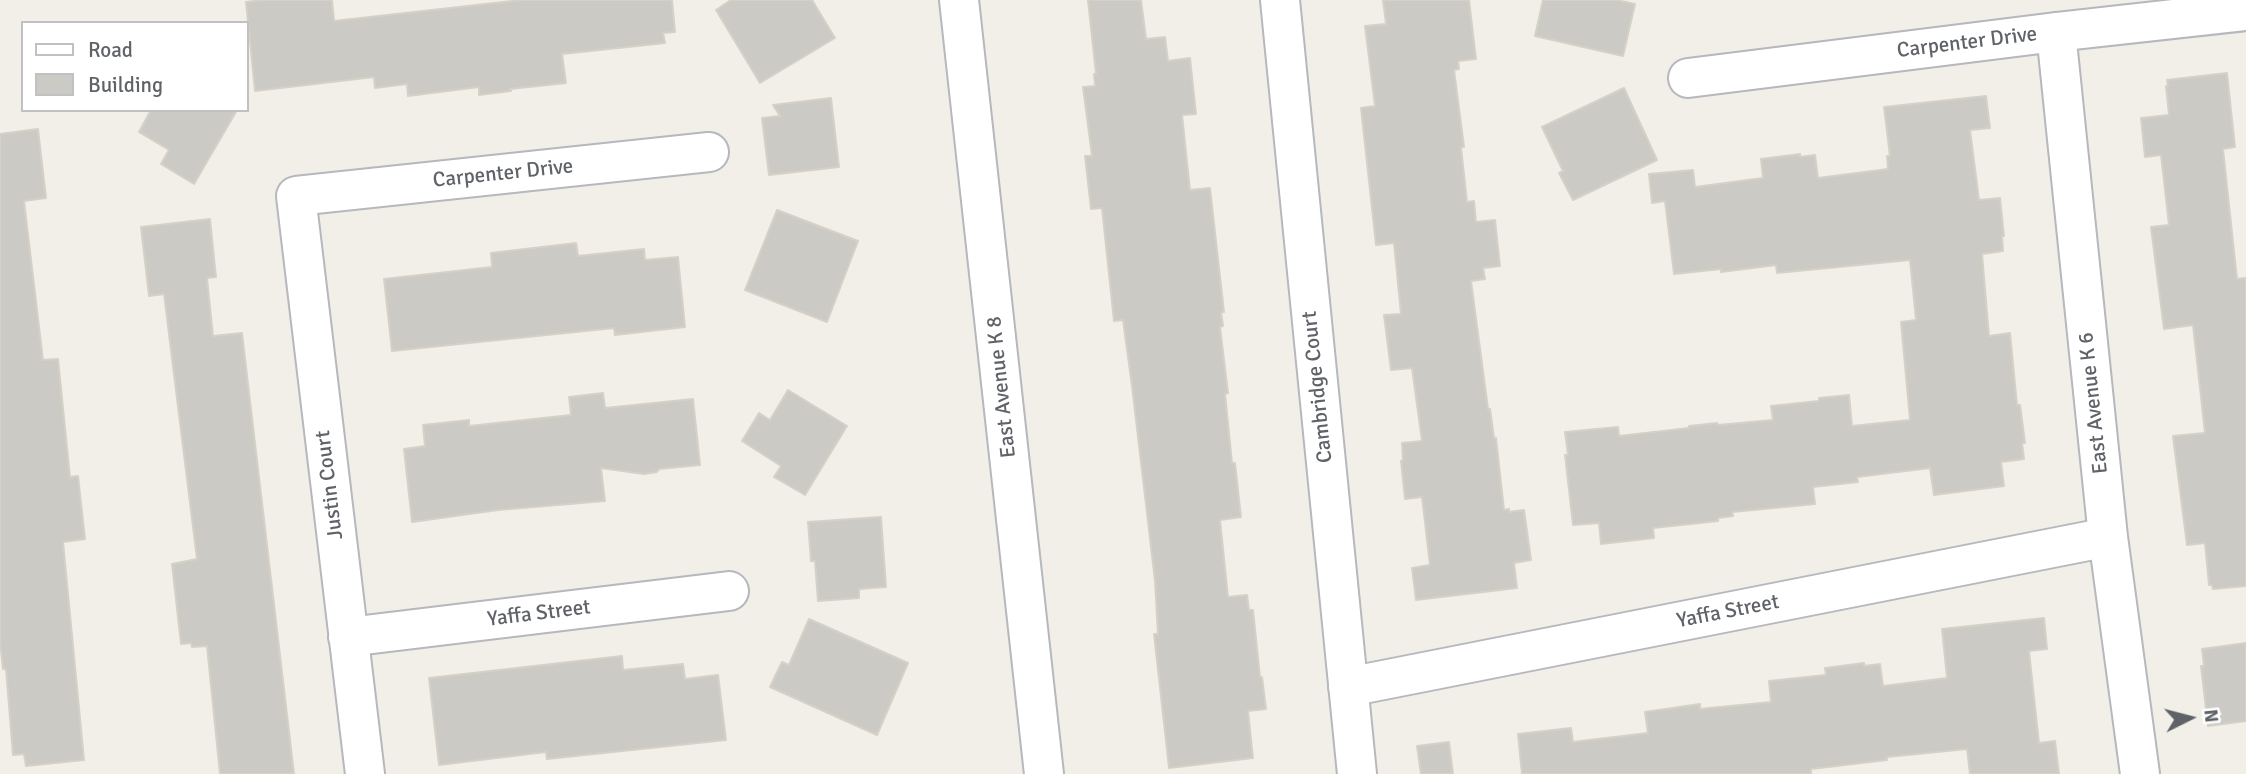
<!DOCTYPE html>
<style>
body{margin:0}
#map{position:relative;width:2246px;height:774px;overflow:hidden;background:#f1efe8;font-family:Signika,sans-serif}
canvas{display:block}
.legend{position:absolute;left:21px;top:21px;width:228px;height:91px;box-sizing:border-box;background:#fff;border:2px solid #bfc1c3;margin:0;padding:9px 12px;list-style:none;font-size:21px;color:#5f6368}
.legend li{display:flex;align-items:center;gap:14px;height:35px}
.legend b{width:35px;border:2px solid #bfc1c3}
.north{position:absolute;left:2155px;top:683px;width:70px;height:70px;-webkit-text-stroke:5px #fff;paint-order:stroke;rotate:84deg;font-size:19px;font-weight:700;line-height:28px;text-align:center;color:#5f6368}
.north::after{content:'';display:block;margin:auto;width:24px;height:32px;background:#5f6368;clip-path:polygon(50% 0,100% 100%,50% 72%,0 100%)}
</style>
<div id="map">
<canvas width="2246" height="774"></canvas>
<ul class="legend">
<li><b style="height:9px;background:#fff"></b>Road</li>
<li><b style="height:19px;background:#cccac5"></b>Building</li>
</ul>
<div class="north">N</div>
</div>
<script>
const context = document.querySelector('canvas').getContext('2d');
context.lineJoin = 'round';
function fillPath(path, color) {
  context.fillStyle = color;
  context.fill(path, 'evenodd');
}
function trace(path, color, width, dash) {
  context.strokeStyle = color;
  context.lineWidth = width;
  context.lineCap = dash ? 'butt' : 'round';
  context.setLineDash(dash || []);
  context.stroke(path);
}
function drawText(font, color, halo, rows, align = 'center') {
  context.font = font + ' Signika,sans-serif';
  context.lineWidth = 6;
  context.setLineDash([]);
  context.textBaseline = 'middle';
  context.strokeStyle = halo;
  context.fillStyle = color;
  for (const [text, x, y, turn = 0] of rows) {
    context.save();
    context.translate(x, y);
    context.rotate((+turn || 0) * Math.PI / 180);
    context.textAlign = isNaN(turn) ? turn : align;
    if (halo) context.strokeText(text, 0, 0);
    context.fillText(text, 0, 0);
    context.restore();
  }
}
const building = new Path2D(`
 M263,0h69l2,21 187,-21h151l3,32 -12,1 2,10 -103,11 4,29 -56,6 1,2 -32,4v-8l-71,9 -1,-12 -32,4 -1,-11 -119,14 -9,-89z
 M731,0h81l23,38 -75,45 -44,-73z
 M1088,0h53l5,39 19,-2 3,24 22,-3 6,56 -14,1 8,75 20,-2 14,124h-3l2,14 -3,1 8,66 -3,1 7,69h3l6,54 -21,3 8,77 19,-2 2,15h4l7,67h2l4,32 -18,2 5,47 -84,10 -15,-134h4l-3,-53 -23,-195 -9,-66 -9,1 -12,-113 -11,1 -6,-53h7l-9,-69 12,-1 -1,-12h2z
 M1383,0h86l7,59 -18,2 1,8 -5,1 10,77h-3l6,55 7,-1 2,21 19,-2 5,46 -17,2 2,11 -14,2 17,128h2l4,29h2l8,72 5,-1v3l15,-2 7,50 -17,3 3,25 -101,12 -4,-32 18,-3 -8,-68 -17,2 -4,-38 2,-1 -1,-17 20,-2 -10,-73 -21,2 -7,-55 17,-1 -7,-71 -18,2 -15,-137 14,-2 -10,-80 21,-2z
 M1543,0h73l19,4 -12,52 -88,-20z
 M2227,73l8,74 -12,2 14,130 9,-1v308l-33,3 -1,-4h-3l-4,-42 -18,2 -14,-109 32,-3 -12,-108 -29,4 -13,-102 18,-2 -8,-70 -16,2 -4,-39 28,-3 -3,-29h2l-1,-6z
 M1624,88l33,72 -84,40 -14,-27 4,-2 -21,-44z
 M1986,96l4,32 -20,2 9,70 21,-2 4,38h-2l1,15 -21,3 7,82 21,-3 7,72h3l5,38h-3l2,16 -23,3 3,24 -70,9 -4,-27 -73,9 1,5 -45,5 2,17 -83,8 1,4 -15,2v3l-65,7 1,10 -53,6 -2,-21 -26,2 -8,-70h3l-3,-23 53,-5 1,9 70,-8v-2l28,-3 1,2 55,-5 -2,-14 48,-5v-3l30,-3 3,31 58,-6 -9,-98 15,-2 -6,-60 -133,13 -1,-8 -55,7v-3l-47,5 -9,-73 -13,2 -3,-29 44,-4 2,17 68,-9 -2,-19 39,-5v3l15,-2 3,23 70,-9 -1,-13h3l-6,-49z
 M831,98l8,69 -70,8 -7,-57 18,-2 -7,-11z
 M151,110h86l-43,74 -33,-20 8,-14 -30,-18z
 M38,129l8,69 -22,3 19,159 15,-1 12,118 8,-1 7,63 -22,3 21,218 -58,6 -2,-12 -11,1 -7,-86h-3l-3,-28v-507z
 M777,210l81,31 -31,81 -82,-32z
 M210,219l6,58 -9,1 6,58 29,-3 52,441h-74l-13,-128 -15,1 -1,-4 -10,1 -9,-80 25,-5 -33,-265 -15,2 -8,-69z
 M576,243l2,13 66,-7 1,11 33,-3 7,70 -70,8 -1,-7 -222,23 -8,-72 108,-12 -1,-14z
 M788,390l59,36 -42,69 -31,-18 7,-11 -39,-25 17,-28 11,7z
 M603,393l2,15 88,-9 7,66 -41,4 -2,3 -13,2 -43,-6 4,33 -107,9 -86,12 -8,-73 21,-3 -2,-21 46,-5v6l102,-11 -2,-18z
 M881,517l5,70 -27,2v9l-41,3 -3,-40h-4l-3,-39z
 M2044,618l3,31 -18,2 10,92 16,-2 4,33h-89l-3,-25 -80,8v3l-76,9v5h-289l-4,-40 53,-6 2,14 75,-9 -3,-21 55,-8v5l71,-7 -2,-21 57,-6 -1,-7 39,-5v3l16,-2 3,22 64,-8 -5,-49z
 M809,619l99,44 -31,72 -107,-48 12,-25 7,3z
 M2246,643v78l-38,5 -7,-60h3l-2,-17z
 M622,656l1,14 60,-6 2,15 33,-4 8,65 -179,19 -1,-7 -107,13 -10,-87z
 M1449,742l4,32h-32l-4,-28z`);
fillPath(building, '#cccac5');
trace(building, '#d6d1c6', 2);
const minor = new Path2D(`
 M959,0l85,774
 M1280,0l77,774
 M2056,32l52,505 32,237
 M1688,78l368,-46 190,-21
 M348,637l381,-46
 M1348,687l760,-150
 M365,774l-69,-578 413,-44`);
trace(minor, '#b5b8bc', 42);
trace(minor, '#fff', 38);
drawText('21px', '#5f6368', '#fff', [
 ["Carpenter Drive",1967,43,-7],
 ["Carpenter Drive",503,174,-6],
 ["East Avenue K 8",1002,387,-96],
 ["Cambridge Court",1318,387,-96],
 ["East Avenue K 6",2094,403,-96],
 ["Justin Court",330,485,-97],
 ["Yaffa Street",1728,612,-11],
 ["Yaffa Street",539,614,-7]
]);
</script>
